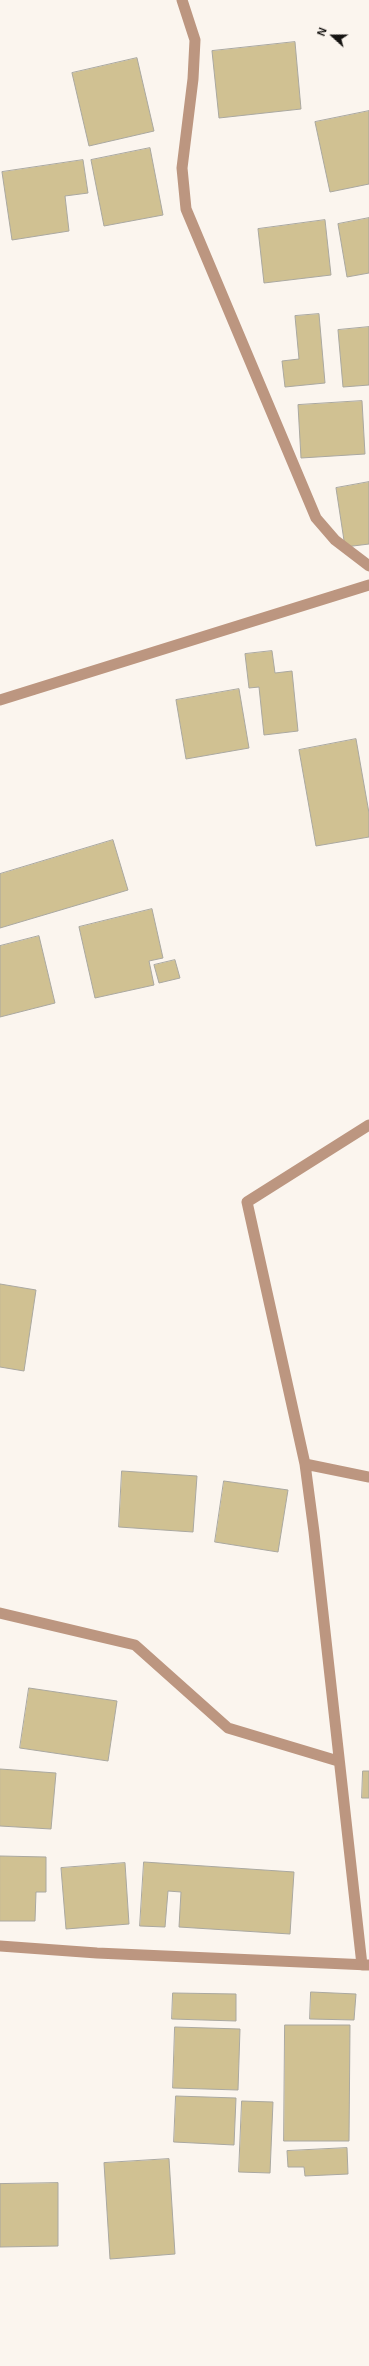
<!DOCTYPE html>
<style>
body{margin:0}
#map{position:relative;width:369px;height:2366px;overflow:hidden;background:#fbf5ee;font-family:Helvetica,sans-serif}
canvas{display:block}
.north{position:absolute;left:313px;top:16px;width:40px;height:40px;-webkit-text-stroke:3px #fbf5ee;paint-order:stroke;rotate:291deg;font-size:11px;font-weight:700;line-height:16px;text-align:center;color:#151311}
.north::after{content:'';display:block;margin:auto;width:14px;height:18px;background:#151311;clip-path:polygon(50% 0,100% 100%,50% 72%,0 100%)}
</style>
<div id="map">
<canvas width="369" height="2366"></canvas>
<div class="north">N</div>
</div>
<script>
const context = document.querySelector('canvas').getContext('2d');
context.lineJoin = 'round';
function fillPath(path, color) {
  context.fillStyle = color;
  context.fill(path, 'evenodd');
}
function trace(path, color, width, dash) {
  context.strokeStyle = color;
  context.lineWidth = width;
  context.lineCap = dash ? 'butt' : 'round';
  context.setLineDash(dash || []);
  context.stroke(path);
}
const building = new Path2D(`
 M295,42l6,67 -82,9 -7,-67z
 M137,58l17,73 -65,15 -17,-73z
 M369,111v73l-39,8 -15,-70z
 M150,148l13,67 -59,11 -13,-66z
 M83,160l5,33 -23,3 4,35 -57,9 -10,-68z
 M369,218v55l-22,4 -9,-53z
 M325,220l6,55 -67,8 -6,-54z
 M319,314l6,69 -40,4 -3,-26 17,-2 -4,-43z
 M369,327v58l-26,2 -5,-57z
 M362,401l3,53 -64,4 -3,-53z
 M369,482v62l-24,3 -9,-59z
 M272,651l3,22 17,-2 6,60 -34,4 -5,-48 -10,1 -4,-34z
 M239,689l10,59 -63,11 -10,-59z
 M356,739l13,74v24l-53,9 -17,-96z
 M113,840l15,50 -128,38v-54z
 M152,909l11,49 -14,3 5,24 -59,13 -16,-71z
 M39,936l16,67 -55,14v-71z
 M175,960l5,18 -21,5 -5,-18z
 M0,1284l36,6 -12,81 -24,-4z
 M122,1471l75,5 -4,56 -74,-5z
 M224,1481l64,9 -10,62 -63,-10z
 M29,1688l88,13 -9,60 -88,-13z
 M0,1769l56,4 -5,56 -51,-3z
 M363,1771h6v27h-7z
 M0,1856l46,1v35h-10l-1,29h-35z
 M144,1862l150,10 -4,62 -111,-7 2,-35 -13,-1 -3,36 -25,-1z
 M125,1863l4,61 -63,5 -5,-61z
 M311,1992l45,2 -2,26 -44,-1z
 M173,1993l63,1v27l-64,-2z
 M285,2025h65l-1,116h-65z
 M175,2027l65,2 -2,61 -65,-2z
 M176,2096l60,2 -2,47 -60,-3z
 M242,2101l31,1 -3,71 -31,-1z
 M347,2148l1,26 -43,2 -1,-9h-16l-1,-16z
 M169,2159l6,95 -65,5 -6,-96z
 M58,2183v63l-58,1v-63z`);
fillPath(building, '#d0c192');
trace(building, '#aaa8a0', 1);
trace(new Path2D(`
 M182,0l13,40 -2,39 -11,89 4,41 130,309 19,22 34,26
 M0,700l369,-115
 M305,1464l64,13
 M0,1613l135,32 93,83 110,33
 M0,1946l97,7 272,12
 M362,1965l-48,-433 -9,-68 -58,-262 122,-77`), '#bc9680', 11);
</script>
